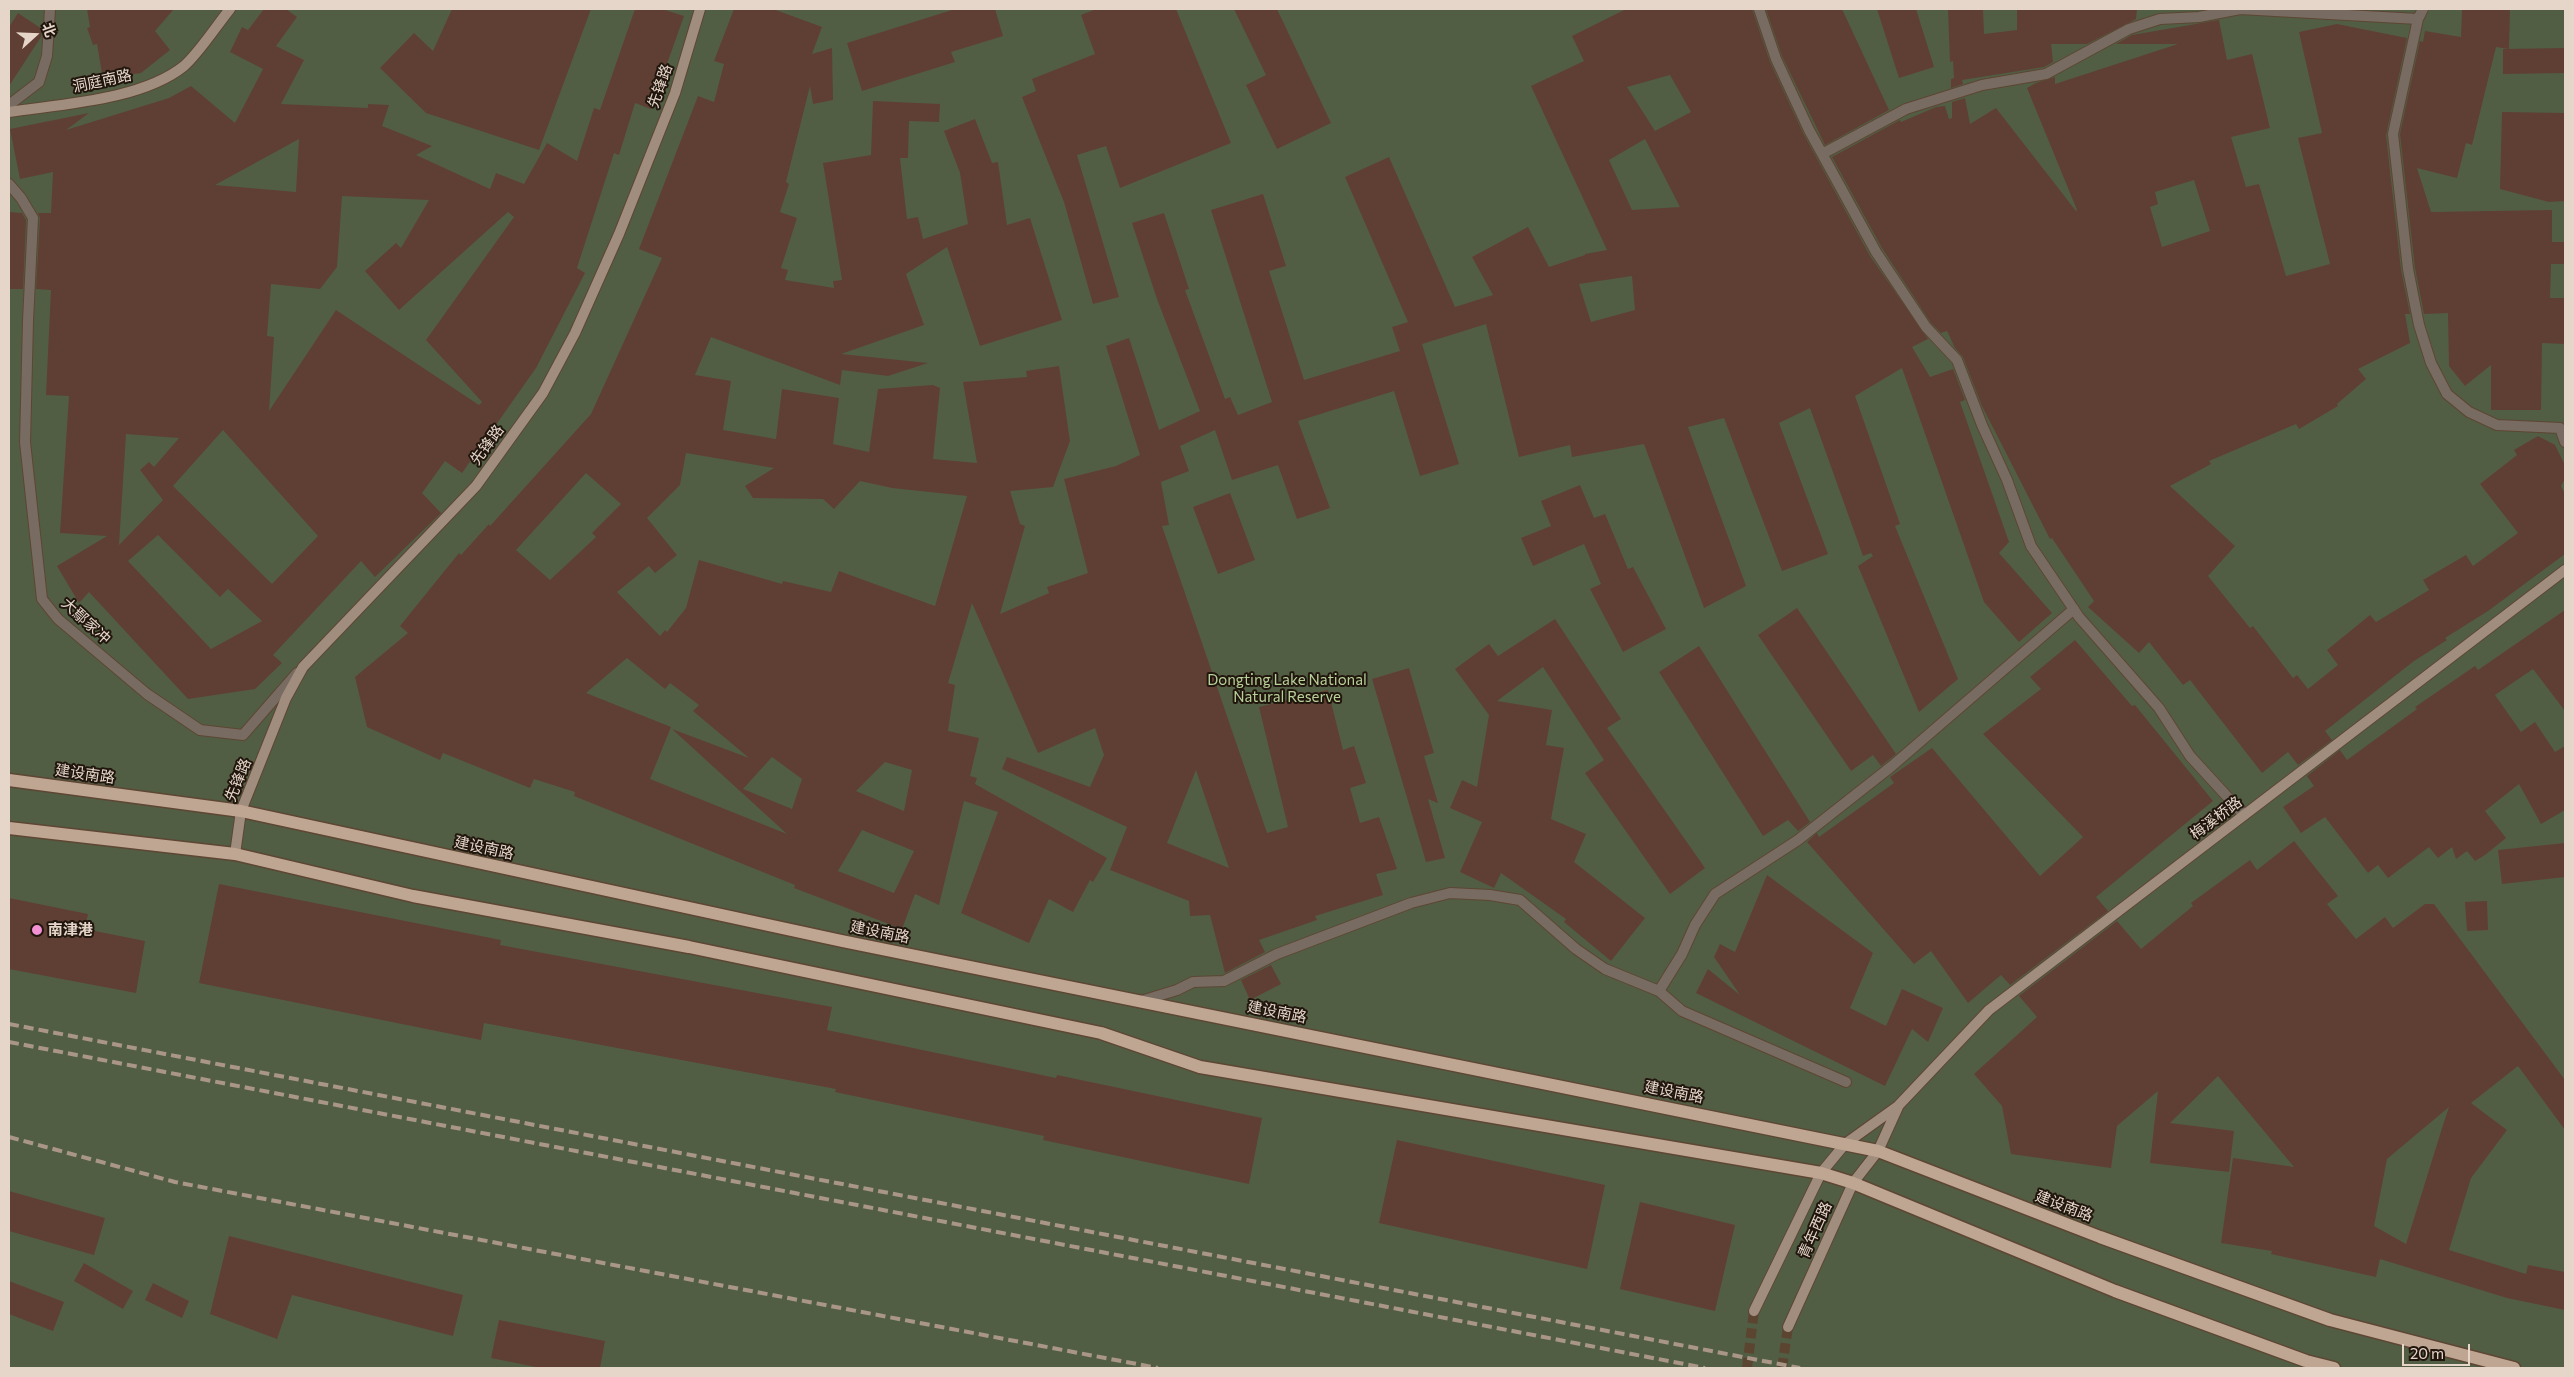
<!DOCTYPE html>
<meta charset="utf-8">
<style>
body{margin:0}
#map{position:relative;width:2574px;height:1377px;overflow:hidden;background:#432b16;font-family:Commissioner,"Noto Sans SC",sans-serif}
canvas{display:block}
.frame{position:absolute;inset:0;border:10px solid #e6d6ca;pointer-events:none}
.north{position:absolute;left:10px;top:10px;width:50px;height:50px;-webkit-text-stroke:4px #21160d;paint-order:stroke;rotate:70deg;font-size:14px;font-weight:700;line-height:20px;text-align:center;color:#e6d6ca}
.north::after{content:'';display:block;margin:auto;width:18px;height:22px;background:#e6d6ca;clip-path:polygon(50% 0,100% 100%,50% 72%,0 100%)}
.scale{position:absolute;left:2402px;top:1344px;width:68px;height:22px;box-sizing:border-box;border:2px solid #e6d6ca;border-top:0;padding-left:6px;font-size:15px;line-height:18px;white-space:nowrap;color:#e6d6ca;-webkit-text-stroke:4px #21160d;paint-order:stroke}
</style>
<div id="map">
<canvas width="2574" height="1377"></canvas>
<div class="frame"></div>
<div class="north">北</div>
<div class="scale">20 m</div>
</div>
<script>
const context = document.querySelector('canvas').getContext('2d');
context.lineJoin = 'round';
function fillPath(path, color) {
  context.fillStyle = color;
  context.fill(path, 'evenodd');
}
function trace(path, color, width, dash) {
  context.strokeStyle = color;
  context.lineWidth = width;
  context.lineCap = dash ? 'butt' : 'round';
  context.setLineDash(dash || []);
  context.stroke(path);
}
function drawText(font, color, halo, rows, align = 'center') {
  context.font = font + ' Commissioner,"Noto Sans SC",sans-serif';
  context.lineWidth = 4;
  context.setLineDash([]);
  context.textBaseline = 'middle';
  context.strokeStyle = halo;
  context.fillStyle = color;
  for (const [text, x, y, turn = 0] of rows) {
    context.save();
    context.translate(x, y);
    context.rotate((+turn || 0) * Math.PI / 180);
    context.textAlign = isNaN(turn) ? turn : align;
    if (halo) context.strokeText(text, 0, 0);
    context.fillText(text, 0, 0);
    context.restore();
  }
}
fillPath(new Path2D(`
 M9,9h2556v1359h-2556z`), '#525e44');
fillPath(new Path2D(`
 M87,9h87l-19,22 15,19 -29,23 -38,6 -6,-35 -4,1 -6,-17 3,-1z
 M264,9h22l11,8 -21,29 28,14 -23,44 87,4v-4l21,1 -7,21 50,20 -16,9 74,34 6,-16 28,11 23,-41 30,18 17,-53 6,2 35,-101h27l22,7 -33,93 -16,-6 -16,52 -5,-2 -37,115 8,5 -49,95 -74,105 -17,-12 -23,32 19,20 -66,64 -14,-16 -88,94 9,8 -27,26 -67,10 -99,-107 -10,11 -22,-37 50,-30 -47,-3 9,-137 -23,-1 5,-105 -15,-1 4,-71 -2,-5h13l2,-41 -33,7 -10,-50 79,-16 -23,17 103,-32 22,-12 44,37 28,-54 -33,-17 12,-25 6,3zM299,139l-3,53 -81,-7zM342,196l87,4 -28,48 -5,-5 -31,28 34,39 109,-98 6,5 -88,123 56,62 -3,3 -143,-95 -67,101 5,-74 -7,-1 4,-52 49,5 17,-22zM223,430l95,106 -46,48 -99,-98zM126,434l53,4 -25,29 -5,-5 -9,8 23,30 -44,45zM158,535l62,62 8,-8 34,32 -51,28 -83,-88z
 M452,9h139l-52,141 -113,-37 -46,-45 34,-35 19,18z
 M734,9h39l49,18 -10,27 20,-6 1,52 -20,4 -3,-18 -24,96 3,2 -9,28 17,6 -16,50 7,2 -3,10 49,8 -1,-7 9,-1 -19,-117 48,-8 2,-54 67,3 -1,18 -30,-1 -1,37h-8l7,61 11,-2 5,22 45,-15 -8,-51 -16,-42 31,-12 17,44 6,-1 9,63 23,-7 32,102 -82,26 -33,-99 -41,27 18,51 -83,29 87,9 -40,13 -46,-6 -2,15 -129,-48 -16,38 36,6 -8,49 53,9 6,-50 57,9 -6,46 36,8 9,-63 55,-4 7,3 -7,71 44,4 -14,-81 64,-5 -1,-6 33,-5 11,75 -17,46 -43,4 10,33 5,2 -25,88 49,-21 -2,-6 41,-14 -24,-94 52,-13 24,-11 -34,-109 23,-8 30,92 41,-19 -43,-112 -25,-76 32,-10 25,76 -4,1 40,109 5,-2 8,18 34,-13 -61,-192 52,-16 23,72 -17,5 35,109 96,-29 -8,-24 16,-5 -63,-145 44,-20 66,150 38,-12 -21,-38 56,-30 21,40 36,-12v-1l22,-4 -76,-164 53,-25 -12,-25 54,-27h126l18,53 33,71 67,123 58,83 -16,8 18,30 23,-8 12,31 -5,2 49,140 -10,11 53,60 -33,29 -35,-40 -82,-234 -47,28 45,128 -5,2 63,153 -39,33 -61,-146 15,-10 -2,-3 -8,3 -53,-148 -31,15 49,131 -46,17 -58,-153 -36,9 58,159 -42,22 -60,-164 -72,13 -2,-12 -51,12 -33,-133 -64,20 37,120 -39,12 -26,-85 -96,30 32,87 -33,11 -19,-54 -46,15 -17,-50 -35,16 9,25 -28,11 8,43 -7,1 105,307 21,-6 -29,-120 69,-17 15,60 11,-4 12,37 -16,5 10,35 19,-6 18,52 -21,5 7,21 -68,21 2,4 -58,20 6,12 -40,21 -15,-58 -20,1 -1,-15 -79,-31 17,-43 -125,-58 5,-12 83,30 14,-32 -9,-27 -57,25 -66,-150 -24,80 7,2 -7,46 31,7 -9,38 7,2 -2,6 132,74 -14,24 -3,-2 -17,32 -24,-13 -20,44 -68,-30 37,-101 -34,-11 -25,104 -24,-11 -13,35 -108,-41 1,-3 -221,-89 1,-4 -41,-13 -4,9 -87,-35 -3,7 -73,-33 -12,-50 53,-44 -8,-7 59,-73 2,2 28,-31 1,2 101,-112 71,-156 -23,-9 59,-153 16,6 10,-38 -10,-3zM1670,75l21,37 -36,19 -28,-44zM1645,139l35,68 -48,3 -23,-50zM1632,276l3,34 -44,12 -12,-38zM686,453l88,15 -29,18 8,12 70,1 11,10 26,-28 32,7 75,8 -32,110 -96,-35 -8,21 -48,-11 -1,3 -83,-24 -13,48 -19,24 -2,-2 -5,6 -43,-44 32,-26 6,7 22,-18 -30,-37 33,-33zM586,473l35,31 -29,29 4,4 -46,43 -34,-30zM627,658l38,31 5,-6 29,22 -6,6 56,47 -77,-29 115,105 -137,-55 21,-52 -85,-34zM772,757l30,22 -10,30 -49,-20zM885,762l27,8 -8,41 -48,-20zM1196,770l33,98 -62,-25zM862,830l52,21 -20,42 -56,-22z
 M955,9h40l8,27 -52,16 4,10 -93,29 -15,-48z
 M1096,9h80l55,134 -111,45 -14,-42 -29,9 42,142 -26,7 -29,-102 -42,-105 14,-6 -4,-12 63,-25 -14,-39z
 M1234,9h43l54,114 -54,26 -31,-64 20,-10z
 M1766,9h76l47,101 -64,35 -43,-89z
 M1877,9h39l18,58 -35,11z
 M1948,9h35l1,25 33,-4v-21h120l-1,10 -49,25h-36l2,18 -9,5 -82,13 1,4 -12,4v-9l3,-1 -1,-17 -3,1z
 M2462,9h48l-1,40 -13,-2 -24,98 -6,-2 -9,35 -40,-10 14,44 121,-2v32h13v22h-14l-1,34h15v46l-23,-1 -1,67h-50v-45l-26,21 -16,-20 -1,-53 -24,1 -9,-46 -15,-134 20,-93 3,1 2,-11 36,6z
 M18,13l24,16 -1,8 -32,49v-59z
 M2219,20l8,40 25,-6 18,74 -39,9 15,50 13,-3 27,92 44,-12 -32,-126 24,-5 -23,-101 38,-8 70,14 -21,97 15,135 9,44h-5l5,29 -52,26 8,10 -29,25 1,2 -39,23 -3,-5 -87,37 2,3 -41,22 65,60 -27,30 42,52 3,-2 40,52 4,-3 11,14 30,-24 -11,-15 43,-35 6,7 53,-32 -6,-10 43,-25 7,11 45,-33 -38,-49 37,-29 -3,-5 24,-14 17,9 10,20v14l-4,7 4,8v60l-77,57 -43,27 2,2 -33,21 -89,70 7,9 -34,25 -10,-13 -26,21 -72,-93 -7,5 -34,-43 -10,11 -51,-46 6,-6 -42,-63 -2,1 -68,-133 -19,-49 -8,-9 -8,-17 -6,2 -10,-10 -49,-75 -50,-91 68,-37 1,2 35,-15 9,-1 4,13 3,-1v-16l13,-4 5,26 26,-16 80,103 1,-1 -50,-122 9,-5 19,-6v7l123,-40h-62l16,-9zM2194,180l16,51 -48,16 -12,-40 8,-3 -3,-12z
 M2565,48v25l-62,1v-25z
 M2502,112l63,1v88l-16,1 -49,-13z
 M9,212l13,1 4,7 -3,69h-14z
 M1580,485l14,33 11,-4 23,55 5,-2 33,62 -43,23 -33,-63 11,-5 -17,-40 -51,22 -12,-28 30,-12 -10,-25z
 M1230,493l25,67 -37,14 -25,-67z
 M1797,608l99,146 -15,12 -8,-11 -22,16 -93,-136z
 M2565,610v101l-32,-42 -38,26 26,37 14,-10 20,30 10,-6v64l-24,14 -22,-40 -34,27 21,27 -21,17 -10,6 -8,-10 -11,8 -4,-12 -14,11 -9,-11 -41,31 -10,-13 -10,8 -43,-56 -24,16 -18,-26 31,-21 -7,-10 33,-26 7,10 70,-51 -2,-2 60,-41 3,4z
 M1555,619l66,100 -14,9 98,140 -35,26 -85,-121 19,-13 -61,-93 -46,34 55,9 -6,35 18,3 -13,71 35,15 -12,28 71,56 -34,43 -47,-39 2,-3 -65,-46 -7,15 -34,-16 22,-50 -32,-14 12,-28 15,7 12,-72 -34,-46 34,-25 9,12z
 M2075,640l57,66 3,-1 78,96 -117,96 12,14 -98,74 -9,-10 -33,28 -37,-52 -17,13 -107,-122 10,-9 2,4 75,-54 -4,-6 42,-29 108,128 43,-39 -100,-103 58,-45 -11,-12z
 M1699,646l111,176 -12,9 -10,-11 -25,16 -104,-164z
 M1409,668l25,85 -10,3 14,47 -10,-4 17,59 -19,4 -54,-183z
 M2294,841l44,55 -11,8 29,35 29,-22 8,11 32,-24h9l131,176v50l-47,-64 -47,37 36,27 -36,48 -22,72 77,24 2,-9 37,7v38l-58,-12 -127,-39 -4,18 -105,-23 1,-3 -51,-8 12,-85 61,9 -76,-91 -48,47 64,8 -5,41 -79,-9 8,-72 -41,35 -6,42 -100,-14 -9,-48 -28,-32 63,-57 -18,-21 98,-75 24,28 52,-43 -2,-3 59,-43 7,10zM2449,1107l-6,18 -37,119 -32,-18 13,-67z
 M2565,843v34l-63,7 -4,-34z
 M1767,875l106,78 -23,55 36,18 16,-37 41,19 -15,34 -16,-13 -27,57 -189,-93 12,-24 32,26 -26,-38 6,-13 15,8z
 M219,884l282,56 -1,5 332,62 -5,23 229,48 1,-3 205,43 -13,66 -206,-44 1,-4 -209,-44 1,-3 -352,-66 -3,17 -282,-57z
 M9,898l79,16 -3,15 60,12 -9,52 -127,-24z
 M2487,901l1,29 -21,1 -2,-29z
 M1271,965l10,19 -31,16 -9,-20z
 M1397,1140l208,45 -18,84 -208,-46z
 M9,1191l96,27 -11,37 -85,-24z
 M1640,1202l95,23 -20,86 -95,-22z
 M229,1236l234,59 -10,41 -161,-41 -15,44 -67,-25z
 M84,1263l49,28 -10,18 -49,-28z
 M9,1281l55,21 -11,29 -44,-17z
 M153,1283l36,18 -7,17 -37,-18z
 M499,1320l106,21 -5,27h-59l-50,-10z`), '#5f3f33');
trace(new Path2D(`
 M1747,1368l7,-57
 M1782,1368l6,-41`), '#5b4531', 10, [10, 5]);
const street = new Path2D(`
 M1759,9l17,50 33,71 67,122 50,75 31,33 25,65 25,55 24,66 48,71 80,91 31,48 54,59
 M2423,9l-5,10 -25,115 15,135 11,56 12,38 16,31 22,18 28,13 63,3 5,14
 M9,105l30,-23 8,-26 3,-47
 M1822,154l84,-45 76,-24 64,-11 83,-45 31,-10 39,-2 41,-8 178,10
 M9,184l12,14 12,20 -5,103 -3,121 17,157 16,20 89,75 53,36 43,5 54,-62
 M1141,1001l36,-11 16,-8 31,-1 53,-27 134,-51 39,-10 40,2 30,5 56,49 29,20 54,22
 M1846,1082l-164,-71 -23,-20 23,-37 13,-29 20,-31 83,-54 94,-74 182,-157`);
const secondary = new Path2D(`
 M9,112c53,-8 133,-12 175,-46 15,-13 33,-41 46,-57
 M235,854l6,-43 45,-113 17,-31 173,-181 67,-93 32,-60 44,-99 56,-141 25,-84
 M1754,1311l67,-138 24,-29 53,-38 91,-96 576,-440
 M1788,1327l65,-144 25,-32 20,-44`);
const primary = new Path2D(`
 M9,780l232,31 601,130 1036,210 222,86 230,83 184,48
 M9,828l226,26 178,42 276,51 412,86 99,34 621,106 32,10 262,108 191,70 28,7`);
trace(street, '#5d4633', 12);
trace(secondary, '#5d4633', 12);
trace(primary, '#5d4633', 15);
trace(street, '#786c62', 10);
trace(secondary, '#a08d7d', 10);
trace(primary, '#bfa692', 12);
trace(new Path2D(`
 M9,1024l1791,344
 M9,1042l1696,326
 M9,1137l166,45 983,186`), '#a99687', 4, [10, 5]);
for (const [x, y, r, color] of [
 [37,930,6,"#f491d4"]
]) {
  const dot = new Path2D();
  dot.arc(x, y, r, 0, 2 * Math.PI);
  context.fillStyle = color;
  context.fill(dot);
  trace(dot, '#21160d', 2);
}
drawText('15px', '#e6d6ca', '#21160d', [
 ["洞庭南路",102,81,-12],
 ["先锋路",660,86,-71],
 ["先锋路",487,445,-54],
 ["大鄢家冲",86,621,42],
 ["建设南路",85,774,8],
 ["先锋路",238,780,-68],
 ["梅溪桥路",2216,818,-37],
 ["建设南路",484,848,12],
 ["建设南路",880,932,11],
 ["建设南路",1277,1012,11],
 ["建设南路",1674,1092,11],
 ["建设南路",2064,1206,21],
 ["青年西路",1815,1230,-66]
]);
drawText('15px', '#b8d19a', '#21160d', [
 ["Dongting Lake National",1287,680],
 ["Natural Reserve",1287,697]
]);
drawText('bold 15px', '#e6d6ca', '#21160d', [
 ["南津港",48,930]
], 'left');
</script>
